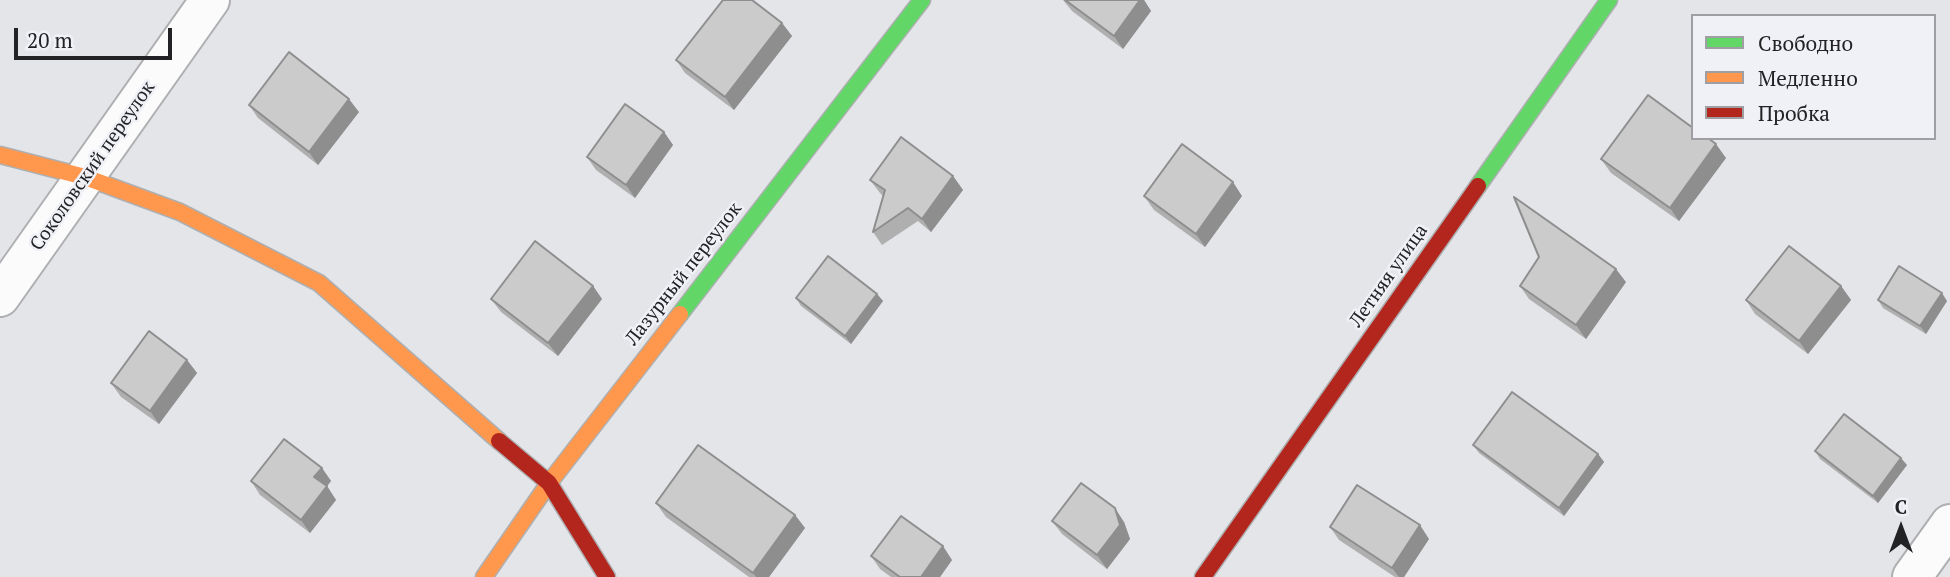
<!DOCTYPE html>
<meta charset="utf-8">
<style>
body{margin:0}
#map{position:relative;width:1950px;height:577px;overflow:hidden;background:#e4e5e9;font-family:"PT Serif",serif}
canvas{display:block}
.legend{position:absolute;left:1691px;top:14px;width:245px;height:126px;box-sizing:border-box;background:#f0f1f7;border:2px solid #9e9ea3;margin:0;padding:9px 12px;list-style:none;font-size:21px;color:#222224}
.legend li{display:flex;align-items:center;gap:14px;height:35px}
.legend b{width:35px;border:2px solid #9e9ea3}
.north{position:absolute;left:1866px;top:493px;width:70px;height:70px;-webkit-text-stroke:5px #f0f1f7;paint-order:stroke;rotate:0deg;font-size:19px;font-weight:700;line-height:28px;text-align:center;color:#222224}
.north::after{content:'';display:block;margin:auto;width:24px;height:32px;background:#222224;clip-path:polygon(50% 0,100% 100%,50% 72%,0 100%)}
.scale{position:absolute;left:14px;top:28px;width:158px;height:32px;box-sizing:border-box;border:4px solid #222224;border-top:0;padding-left:9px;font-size:21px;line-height:24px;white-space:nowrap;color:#222224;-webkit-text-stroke:5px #f0f1f7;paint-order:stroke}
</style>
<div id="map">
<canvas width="1950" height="577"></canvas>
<ul class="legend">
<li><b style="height:9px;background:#63d668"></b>Свободно</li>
<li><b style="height:9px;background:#ff974d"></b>Медленно</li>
<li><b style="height:9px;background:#b3261e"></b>Пробка</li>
</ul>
<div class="north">С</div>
<div class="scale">20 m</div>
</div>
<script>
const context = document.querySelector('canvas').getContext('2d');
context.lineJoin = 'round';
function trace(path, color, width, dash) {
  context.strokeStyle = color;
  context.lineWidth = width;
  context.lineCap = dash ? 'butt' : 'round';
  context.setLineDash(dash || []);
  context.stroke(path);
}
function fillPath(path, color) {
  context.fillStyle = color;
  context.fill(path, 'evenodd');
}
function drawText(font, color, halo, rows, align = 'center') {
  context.font = font + ' "PT Serif",serif';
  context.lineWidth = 5;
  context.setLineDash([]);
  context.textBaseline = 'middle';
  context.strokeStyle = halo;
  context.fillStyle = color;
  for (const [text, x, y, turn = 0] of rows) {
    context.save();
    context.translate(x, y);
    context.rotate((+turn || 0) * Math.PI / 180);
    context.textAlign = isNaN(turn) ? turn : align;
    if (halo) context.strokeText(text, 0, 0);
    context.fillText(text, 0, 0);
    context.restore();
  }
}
const street = new Path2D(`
 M0,297l210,-297
 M1912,577l38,-53`);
const fast = new Path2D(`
 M1478,186l131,-186
 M680,314l242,-314`);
const slow = new Path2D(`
 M0,155l85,22 95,35 139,71 180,158
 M484,577l65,-94 131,-169`);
const jam = new Path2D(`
 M499,441l50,42 58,94
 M1203,577l275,-391`);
trace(street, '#aeafb1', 42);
trace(fast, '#aeafb1', 19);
trace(slow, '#aeafb1', 19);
trace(jam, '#aeafb1', 19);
trace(street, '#fbfbfc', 38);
trace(fast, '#63d668', 16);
trace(slow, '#ff974d', 16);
trace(jam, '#b3261e', 16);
fillPath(new Path2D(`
 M1063,0h81l7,11 -28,38 -51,-38z
 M782,23l10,13 -58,74 -49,-37 -9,-13z
 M249,105l110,7 -41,53 -60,-47z
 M664,132l9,13 -38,53 -39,-28 -9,-13z
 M1726,158l-47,63 -68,-48 -10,-14z
 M953,176l10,14 -32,42 -13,-11 -36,24 -9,-13 10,-36 -3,-3 -10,-13z
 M1144,196h98l-37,51 -51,-37z
 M1626,282l-40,57 -57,-40 -9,-13z
 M593,286l9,13 -44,57 -57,-44 -10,-13z
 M1841,286l10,14 -43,54 -53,-40 -9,-14z
 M877,294l6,7 -32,43 -50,-38 -5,-8z
 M1878,300l69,1 -21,33 -43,-26z
 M187,360l10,13 -38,51 -38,-27 -10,-14z
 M1473,445l125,9 6,8 -40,54 -85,-63z
 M1815,451l92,14 -29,38 -58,-44z
 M322,468l9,13 -4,5 9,14 -26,33 -50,-38 -9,-14z
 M656,503l139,12 10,13 -36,49h-20l-83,-60z
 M1052,521l72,1 6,17 -23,30 -45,-35z
 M1330,527l99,12 -25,38h-9l-56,-37z
 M871,556l81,4 -12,17h-49l-11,-8z`), '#afafaf');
fillPath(new Path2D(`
 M1140,0h4l7,11 -28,38 -9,-13z
 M782,23l10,13 -58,74 -9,-13z
 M349,99l10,13 -41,53 -9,-13z
 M664,132l9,13 -38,53 -9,-13z
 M1716,144l10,14 -47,63 -9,-13z
 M953,176l10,14 -32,42 -9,-13z
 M1233,182l9,14 -37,51 -9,-13z
 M1616,269l10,13 -40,57 -10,-14z
 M593,286l9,13 -44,57 -10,-13z
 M1841,286l10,14 -43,54 -9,-13z
 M1942,293l5,8 -21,33 -6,-8z
 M877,294l6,7 -32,43 -6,-8z
 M187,360l10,13 -38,51 -9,-13z
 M1598,454l6,8 -40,54 -5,-8z
 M1901,458l6,7 -29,38 -5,-7z
 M322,468l9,13 -7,9 -10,-13z
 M327,486l9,14 -26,33 -9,-13z
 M1115,508l9,14 6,17 -23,30 -10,-14z
 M795,515l10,13 -36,49h-13l-3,-4z
 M1420,525l9,14 -25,38h-5l-7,-9z
 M943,546l9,14 -12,17h-19z`), '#8e8e8f');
const building = new Path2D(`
 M723,0h29l30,23 -57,74 -49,-37z
 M1065,0h75l-26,36z
 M289,52l60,47 -40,53 -60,-47z
 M1648,95l45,33v10h15l8,6 -46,64 -69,-49z
 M625,104l39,28 -38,53 -39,-28z
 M901,137l52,39 -31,43 -14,-11 -35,24 12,-42 -15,-10z
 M1182,144l51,38 -37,52 -52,-38z
 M1514,197l102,72 -40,56 -56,-39 19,-29z
 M535,241l58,45 -45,57 -57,-44z
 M1789,246l52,40 -42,55 -53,-41z
 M828,256l49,38 -32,42 -49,-38z
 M1899,266l43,27 -22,33 -42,-26z
 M149,331l38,29 -37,51 -39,-28z
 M1512,392l86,62 -39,54 -86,-63z
 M1844,414l57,44 -28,38 -58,-45z
 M284,439l38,29 -8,9 13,9 -26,34 -50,-39z
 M698,445l97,70 -42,58 -97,-70z
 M1081,483l34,25 5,17 -23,30 -45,-34z
 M1357,485l63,40 -28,43 -62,-41z
 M901,516l42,30 -22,31h-21l-29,-21z`);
fillPath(building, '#cbcbcc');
trace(building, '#8e8e8f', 2);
drawText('19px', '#222224', '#f0f1f7', [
 ["Соколовский переулок",93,166,-55],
 ["Лазурный переулок",684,274,-52],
 ["Летняя улица",1389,276,-55]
]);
</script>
